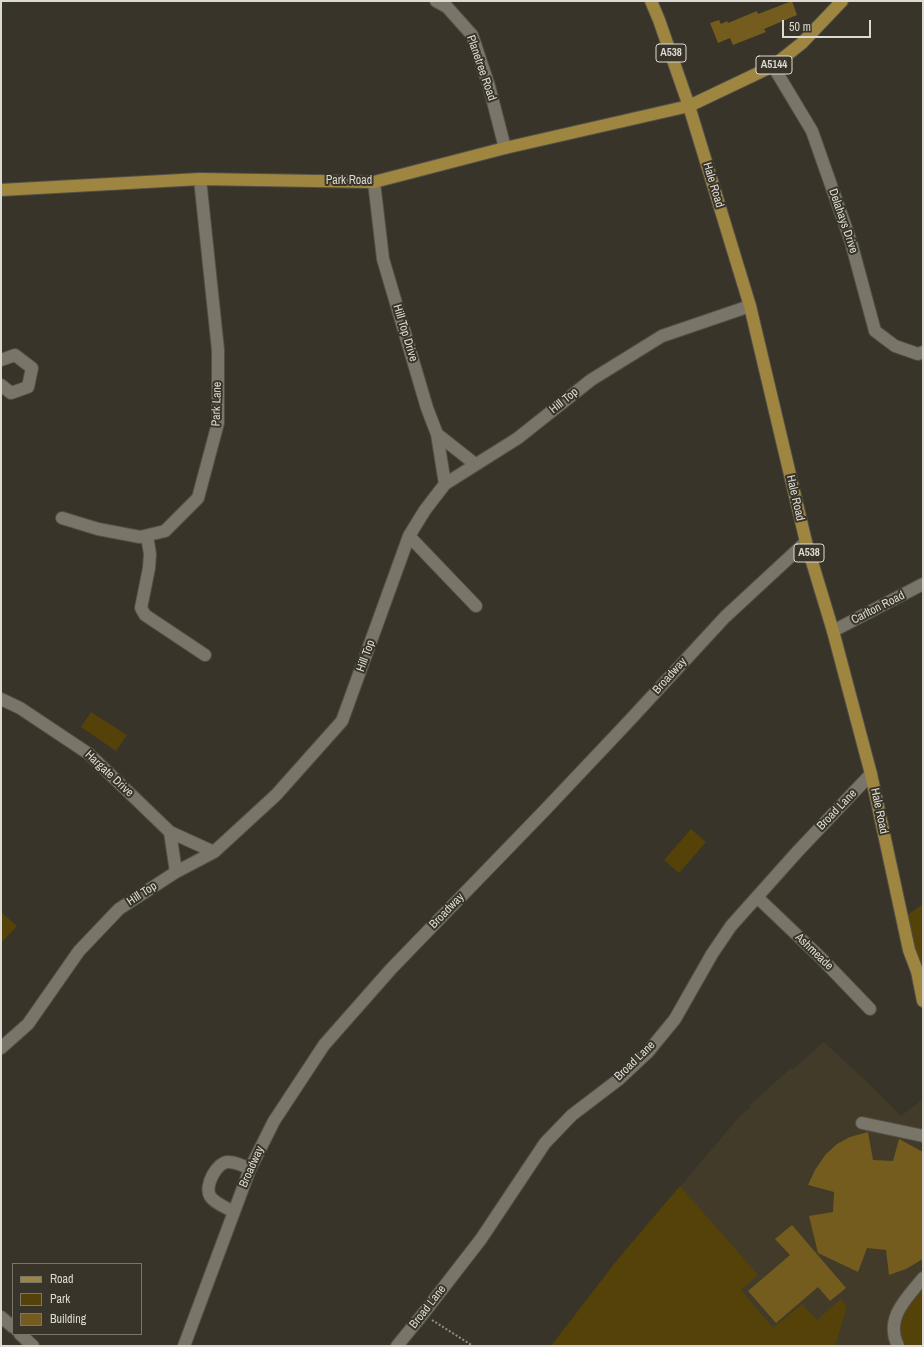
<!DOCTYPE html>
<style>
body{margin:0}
#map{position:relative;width:924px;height:1347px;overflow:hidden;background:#383429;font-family:"Archivo Narrow",sans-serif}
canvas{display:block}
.frame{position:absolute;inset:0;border:2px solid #dddad4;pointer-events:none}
.legend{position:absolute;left:12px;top:1263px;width:130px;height:72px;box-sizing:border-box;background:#383429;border:1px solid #7a766d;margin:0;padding:5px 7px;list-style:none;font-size:12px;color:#dddad4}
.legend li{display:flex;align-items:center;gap:8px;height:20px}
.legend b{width:20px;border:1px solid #7a766d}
.scale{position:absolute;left:782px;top:20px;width:89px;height:18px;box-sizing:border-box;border:2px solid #dddad4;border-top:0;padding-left:5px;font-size:12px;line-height:14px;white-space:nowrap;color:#dddad4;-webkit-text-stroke:3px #383429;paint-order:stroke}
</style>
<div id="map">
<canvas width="924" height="1347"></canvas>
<div class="frame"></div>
<ul class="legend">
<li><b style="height:5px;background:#9e8641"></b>Road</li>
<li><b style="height:11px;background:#544208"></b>Park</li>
<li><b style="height:11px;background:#735c1d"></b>Building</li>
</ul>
<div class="scale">50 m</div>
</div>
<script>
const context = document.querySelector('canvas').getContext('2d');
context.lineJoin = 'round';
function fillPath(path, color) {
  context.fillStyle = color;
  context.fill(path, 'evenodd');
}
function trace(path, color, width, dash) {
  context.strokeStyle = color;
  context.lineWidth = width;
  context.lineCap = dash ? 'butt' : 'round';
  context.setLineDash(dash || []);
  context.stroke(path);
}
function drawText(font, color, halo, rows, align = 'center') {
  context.font = font + ' "Archivo Narrow",sans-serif';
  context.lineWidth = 4;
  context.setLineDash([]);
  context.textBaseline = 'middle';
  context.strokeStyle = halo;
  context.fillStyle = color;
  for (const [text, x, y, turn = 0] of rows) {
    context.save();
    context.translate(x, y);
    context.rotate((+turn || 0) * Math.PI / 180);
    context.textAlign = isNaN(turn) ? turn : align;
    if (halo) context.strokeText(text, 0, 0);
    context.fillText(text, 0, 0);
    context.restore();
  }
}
fillPath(new Path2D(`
 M824,1042l42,39 35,35 22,-17v247h-372l67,-87 123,-144 9,-7 -1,-2 42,-38 2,1z`), '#423b2a');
fillPath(new Path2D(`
 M91,712l36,23 -11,16 -35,-24z
 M691,829l15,13 -27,31 -15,-13z
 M923,904v97l-21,-82z
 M1,912l16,14 -14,15 -2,-2z
 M680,1186l78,89 -17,15 32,38 29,-24 15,16 24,-21 6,8 -12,39h-284l67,-87z
 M923,1289v57h-18c-15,-22 5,-41 18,-57z`), '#544208');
fillPath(new Path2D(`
 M792,1l5,14 -33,14 2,3 -33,13 -3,-7 -12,5 -8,-20 9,-3 2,4 6,-3 1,2 29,-12 1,3z
 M868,1132l5,28 20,1 6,-22 24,13v107l-17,10 -17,6 -3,-25 -19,-2 -9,24 -40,-19 -9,-37 24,-4 1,-20 -26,-7 7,-15 11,-16 11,-10 13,-7z
 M792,1225l54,63 -16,13 -12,-14 -42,36 -28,-32 42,-36 -15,-16z`), '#735c1d');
const minor = new Path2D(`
 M436,1l11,6 25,28 17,51 16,62
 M773,66l39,65 39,111 24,89 20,15 23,8 5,-2
 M374,182l9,77 44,149 10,26 38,30
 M1,360l14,-5 17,13 -4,19 -17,6 -10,-8
 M437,434l8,50
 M62,518l36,11 42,8 25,-6 33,-33 20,-75v-73l-18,-171
 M147,536l3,18 -1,14 -8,40 4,7 60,40
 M409,536l67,70
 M833,631l90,-47
 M1,699l19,9 69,46 81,78 44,20
 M170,832l6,40
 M757,897l64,61 49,51
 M1,1048l27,-24 51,-73 40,-42 57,-37 38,-20 62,-57 66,-74 67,-185 16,-26 20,-26 73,-46 73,-58 71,-44 88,-30
 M862,1123l61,13
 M234,1212c-7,-4 -20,-9 -24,-16 -6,-10 7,-35 19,-34 7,0 15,4 21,7
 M1,1317l12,10
 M20,1334l13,12
 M184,1346l66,-177 24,-48 50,-76 67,-76 154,-159 85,-90 95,-103 81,-75
 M397,1346l26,-32 58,-75 64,-96 27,-28 46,-35 30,-28 27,-33 37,-65 19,-28 67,-75 73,-77
 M898,1346c-14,-28 9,-48 25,-68`);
const major = new Path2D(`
 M651,1l8,19 30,86 61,200 56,236 27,89 38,143 38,176 8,21 6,30
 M1,190l199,-11 174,3 131,-34 184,-42 84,-40 29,-23 40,-42`);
trace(minor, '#545048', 14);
trace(major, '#545048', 14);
trace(new Path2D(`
 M432,1320l41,26`), '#938f87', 2, [2, 2]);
trace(minor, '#7a7569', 12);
trace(major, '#9e8641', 12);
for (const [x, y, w] of [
 [671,53,30],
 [774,65,36],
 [809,553,30]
]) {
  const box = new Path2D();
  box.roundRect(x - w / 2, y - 9, w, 18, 3);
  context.fillStyle = '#383429';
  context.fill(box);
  trace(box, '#dddad4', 1);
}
drawText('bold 11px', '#dddad4', null, [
 ["A538",671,53],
 ["A5144",774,65],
 ["A538",809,553]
]);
drawText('12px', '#dddad4', '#383429', [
 ["Planetree Road",481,68,71],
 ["Park Road",349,181],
 ["Hale Road",713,185,73],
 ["Delahays Drive",843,221,71],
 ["Hill Top Drive",405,333,73],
 ["Hill Top",564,401,-39],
 ["Park Lane",217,404,-88],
 ["Hale Road",795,498,77],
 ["Carlton Road",878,608,-27],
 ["Hill Top",366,656,-70],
 ["Broadway",670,676,-48],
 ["Hargate Drive",109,774,43],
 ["Broad Lane",837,810,-46],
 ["Hale Road",879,811,78],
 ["Hill Top",142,894,-33],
 ["Broadway",447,911,-46],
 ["Ashmeade",814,952,44],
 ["Broad Lane",635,1061,-44],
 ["Broadway",252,1167,-66],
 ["Broad Lane",428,1307,-52]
]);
</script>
